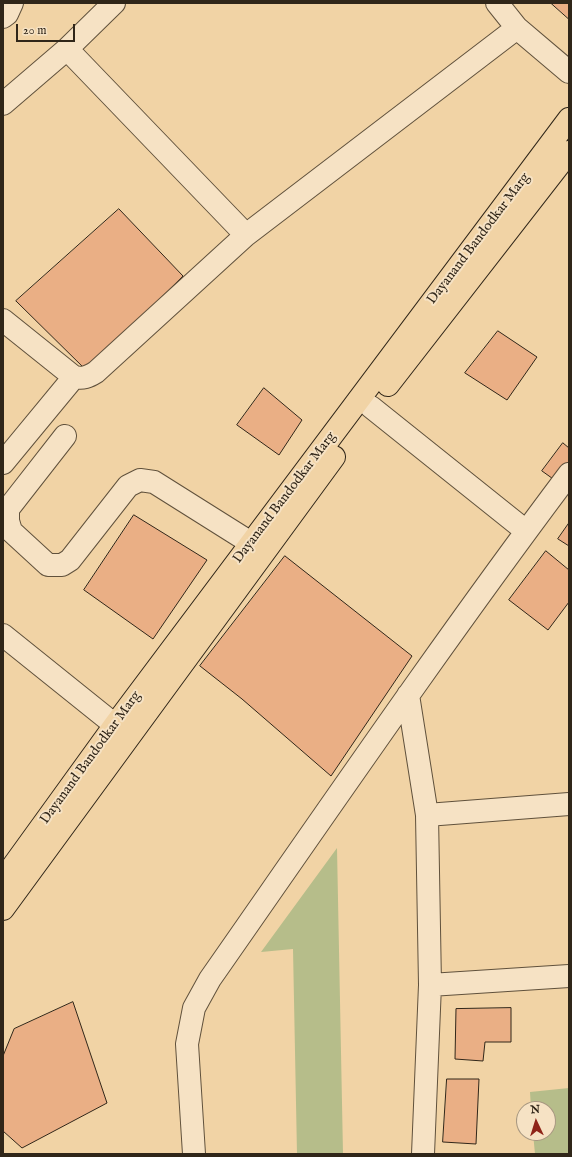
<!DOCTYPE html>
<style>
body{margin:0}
#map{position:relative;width:572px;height:1157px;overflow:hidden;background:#f1d3a5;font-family:"IM FELL English",serif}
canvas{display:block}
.frame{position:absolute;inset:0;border:4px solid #302619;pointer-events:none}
.north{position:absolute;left:516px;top:1101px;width:40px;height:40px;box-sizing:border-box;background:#f6e2c4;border:1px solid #a79780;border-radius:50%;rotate:356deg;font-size:11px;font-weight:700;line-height:16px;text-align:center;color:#302619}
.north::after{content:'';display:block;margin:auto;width:14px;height:18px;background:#8f2418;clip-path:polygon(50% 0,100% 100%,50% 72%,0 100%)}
.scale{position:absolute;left:16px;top:24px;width:59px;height:18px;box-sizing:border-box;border:2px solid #302619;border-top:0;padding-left:5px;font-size:12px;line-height:14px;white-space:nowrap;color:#302619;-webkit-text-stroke:3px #f6e2c4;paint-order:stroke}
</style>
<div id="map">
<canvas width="572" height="1157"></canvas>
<div class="frame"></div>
<div class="north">N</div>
<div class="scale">20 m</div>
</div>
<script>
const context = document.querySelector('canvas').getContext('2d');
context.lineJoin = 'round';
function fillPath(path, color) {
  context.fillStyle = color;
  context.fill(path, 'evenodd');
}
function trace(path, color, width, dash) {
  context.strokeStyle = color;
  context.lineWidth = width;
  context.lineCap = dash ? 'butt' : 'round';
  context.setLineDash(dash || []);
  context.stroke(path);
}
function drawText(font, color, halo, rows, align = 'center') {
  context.font = font + ' "IM FELL English",serif';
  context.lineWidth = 4;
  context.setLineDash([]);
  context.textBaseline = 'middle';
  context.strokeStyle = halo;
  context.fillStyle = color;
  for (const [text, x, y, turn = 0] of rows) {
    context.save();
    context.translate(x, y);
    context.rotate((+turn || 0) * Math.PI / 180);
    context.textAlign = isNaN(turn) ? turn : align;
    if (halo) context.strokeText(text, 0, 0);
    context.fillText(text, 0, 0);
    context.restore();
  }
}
fillPath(new Path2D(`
 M337,848l6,306h-46l-4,-205 -32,3z
 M569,1088v66h-34l-2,-21h15v-24h-17l-1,-17z`), '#b6bd8a');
const building = new Path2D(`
 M551,3h18v16z
 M119,209l64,67 -96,95 -71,-70z
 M498,331l39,26 -30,43 -42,-27z
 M264,388l38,32 -23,35 -42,-30z
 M563,443l6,5v16l-13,17 -14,-10z
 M134,515l73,45 -54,79 -69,-49z
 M569,523v23l-11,-7z
 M546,551l23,19v32l-21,28 -39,-30z
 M285,556l127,100 -81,120 -89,-77 -42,-33z
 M73,1002l34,101 -85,45 -19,-17v-75l11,-27z
 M511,1008v34h-26l-2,19 -28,-2 1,-50z
 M447,1079h32l-3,65 -33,-2z`);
fillPath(building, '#eaaf85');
trace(building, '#302619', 1);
const minor = new Path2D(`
 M114,3l-47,46 179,186 271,-207
 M497,3l20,25 52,44
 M3,17l4,-3 5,-11
 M3,104l64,-55
 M3,320l71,57c9,2 14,0 22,-5l150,-137
 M371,407l155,124
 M65,436l-57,73v12l3,10 37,34h14l8,-5 58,-74 12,-6 14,2 97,61
 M3,463l71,-86
 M3,635l112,90
 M408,695l19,120 3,170 -7,169
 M427,815l142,-11
 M430,985l139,-9
 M194,1154l-7,-110 7,-36 16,-29c118,-169 235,-340 359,-505`);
const major = new Path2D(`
 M388,385l181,-233
 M3,880l112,-155 454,-606
 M3,909l331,-452`);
trace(minor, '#60513c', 24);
trace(major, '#302619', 24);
trace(minor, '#f6e2c4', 22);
trace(major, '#f1d3a5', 22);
drawText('14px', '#302619', '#f6e2c4', [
 ["Dayanand Bandodkar Marg",479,239,-53],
 ["Dayanand Bandodkar Marg",285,498,-53],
 ["Dayanand Bandodkar Marg",91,758,-54]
]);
</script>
